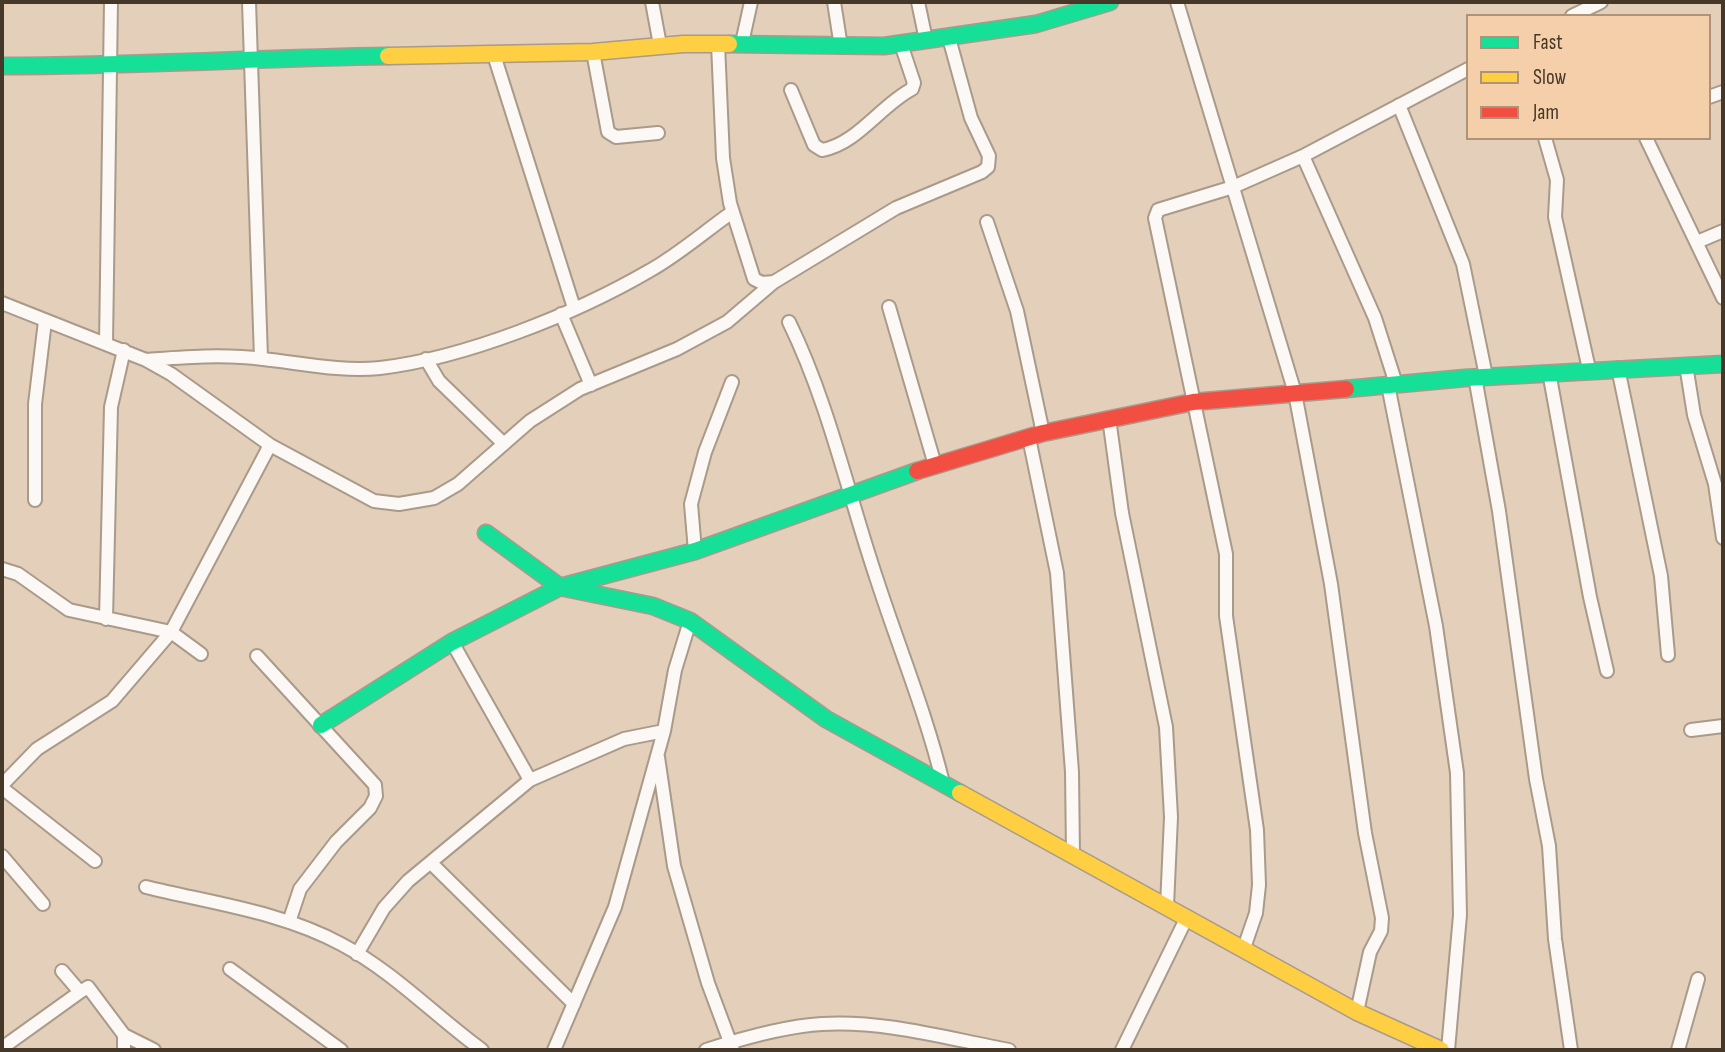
<!DOCTYPE html>
<style>
body{margin:0}
#map{position:relative;width:1725px;height:1052px;overflow:hidden;background:#e3cfba;font-family:"Sofia Sans Condensed",sans-serif}
canvas{display:block}
.frame{position:absolute;inset:0;border:4px solid #463829;pointer-events:none}
.legend{position:absolute;left:1466px;top:14px;width:245px;height:126px;box-sizing:border-box;background:#f4cfa9;border:2px solid #ae9376;margin:0;padding:9px 12px;list-style:none;font-size:21px;color:#463829}
.legend li{display:flex;align-items:center;gap:14px;height:35px}
.legend b{width:35px;border:2px solid #ae9376}
</style>
<div id="map">
<canvas width="1725" height="1052"></canvas>
<div class="frame"></div>
<ul class="legend">
<li><b style="height:9px;background:#16e098"></b>Fast</li>
<li><b style="height:9px;background:#ffcf43"></b>Slow</li>
<li><b style="height:9px;background:#f24e42"></b>Jam</li>
</ul>
</div>
<script>
const context = document.querySelector('canvas').getContext('2d');
context.lineJoin = 'round';
function trace(path, color, width, dash) {
  context.strokeStyle = color;
  context.lineWidth = width;
  context.lineCap = dash ? 'butt' : 'round';
  context.setLineDash(dash || []);
  context.stroke(path);
}
const street = new Path2D(`
 M249,2l12,356
 M652,2l8,43
 M834,2l7,45
 M918,2l8,38
 M1177,2l118,391 36,191 34,249 17,85 -1,13 -11,21 -13,60
 M1572,16l29,-14
 M742,43l9,-41
 M718,44l5,114 7,45 24,76 8,4 12,-1 122,-74 86,-36 6,-5 1,-11 -18,-38 -22,-80
 M593,52l15,80 8,5 42,-4
 M494,55l80,253
 M791,90l23,55 8,5c35,-6 59,-45 90,-61l2,-6 -13,-39
 M1709,97l14,-5
 M1399,105l64,159 23,112
 M1545,138l12,42 -2,37 34,152
 M1646,138l77,160
 M1303,156l72,162 21,66
 M987,222l30,89 26,122
 M1697,242l26,-11
 M2,303l144,57 25,14 99,71 104,56 25,3 35,-6 24,-14 72,-63 50,-32 97,-40 50,-27 47,-40
 M889,307l46,158
 M561,314l30,71
 M789,322c40,82 59,172 88,258 22,68 49,133 66,203
 M106,344l5,-342
 M426,359l13,22 65,63
 M146,360c38,-3 79,-6 117,-1 38,4 78,13 117,9 85,-10 195,-54 269,-97 29,-16 55,-39 82,-58
 M1686,365l8,50 21,69 8,54
 M1618,368l43,208 7,79
 M1549,372l41,225 17,74
 M1475,377l24,134 37,268 13,67 6,93 16,111
 M1388,385l48,241 21,147 3,142 -12,135
 M1109,418l13,95 44,214 5,90 -4,89
 M1029,438l28,135 15,199 1,82
 M35,500v-96l10,-83
 M695,551l-4,-47 14,-52 27,-70
 M2,569l16,5 51,36 102,22 30,22
 M106,619l5,-212 13,-57
 M452,642l78,138
 M257,656l118,129 1,11 -6,12 -34,34 -36,47 -11,33
 M1691,730l32,-4
 M658,757l16,109 34,117 25,67
 M2,785l35,-36 75,-48 59,-69 99,-187
 M2,788l93,73
 M2,856l41,48
 M431,863l143,141
 M146,887c65,16 136,25 195,57 53,28 94,72 141,106
 M1244,948l12,-35 3,-28 -2,-55 -31,-214v-62l-71,-336 3,-8 75,-23 70,-31 165,-87
 M357,954l27,-46 24,-27 122,-101 94,-41 40,-8
 M230,969l111,81
 M62,971l18,21 8,-5 36,48 30,15
 M124,1035v15
 M2,1048l78,-56
 M554,1050l61,-143 49,-176 11,-61 15,-49
 M706,1050c34,-11 81,-24 116,-26 62,-4 127,15 187,26
 M1122,1050l65,-133
 M1678,1050l20,-71`);
const fast = new Path2D(`
 M729,44l155,2 152,-22 74,-22
 M2,66c129,0 257,-8 386,-10
 M1346,389l119,-11 258,-14
 M486,533l74,54 93,19 37,15 136,98 134,74
 M321,725l131,-83 108,-55 135,-36 222,-80`);
const slow = new Path2D(`
 M388,56l205,-4 90,-8h46
 M960,793l397,219 84,38`);
const jam = new Path2D(`
 M917,471l126,-38 150,-31 153,-13`);
trace(street, '#a99a8a', 16);
trace(fast, '#a99a8a', 19);
trace(slow, '#a99a8a', 19);
trace(jam, '#a99a8a', 19);
trace(street, '#fbf8f5', 12);
trace(fast, '#16e098', 16);
trace(slow, '#ffcf43', 16);
trace(jam, '#f24e42', 16);
</script>
